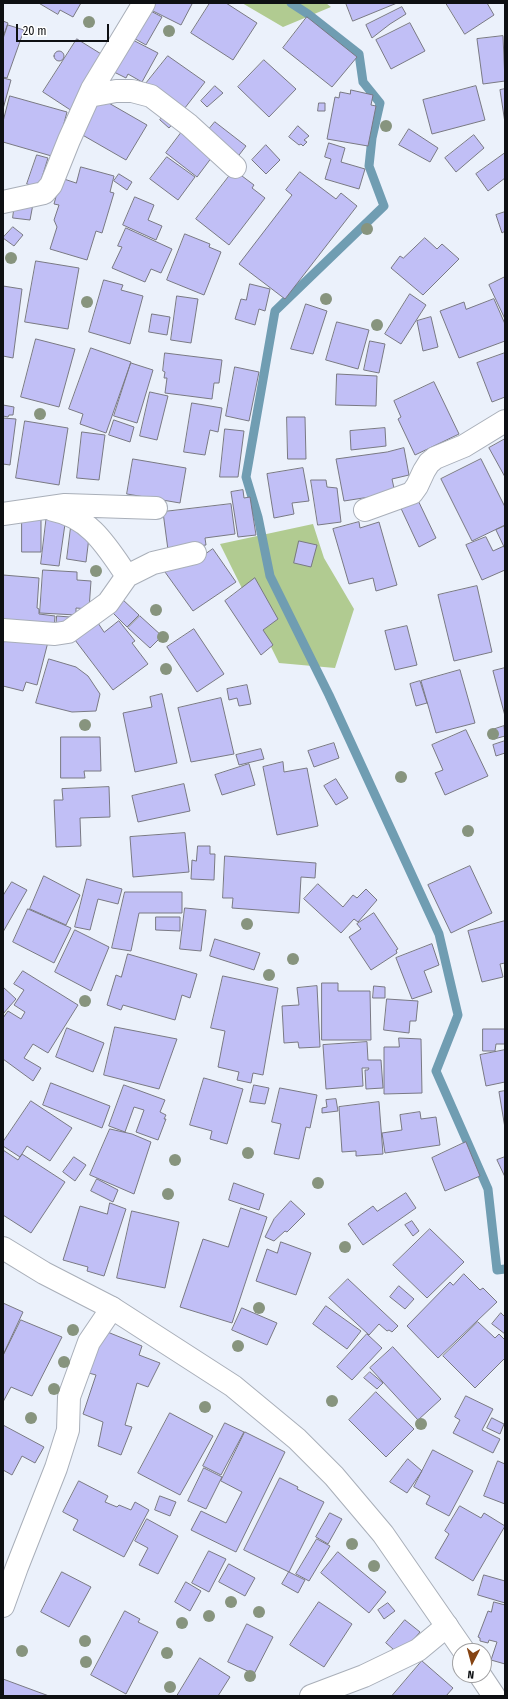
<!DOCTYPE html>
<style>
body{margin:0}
#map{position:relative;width:508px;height:1699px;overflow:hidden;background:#ebf1fb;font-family:"Fira Sans Condensed",sans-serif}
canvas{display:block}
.frame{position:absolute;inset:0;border:4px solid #0e1013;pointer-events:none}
.north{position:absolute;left:452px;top:1643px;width:40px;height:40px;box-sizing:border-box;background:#fff;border:1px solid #9f9fa1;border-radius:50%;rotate:186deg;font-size:11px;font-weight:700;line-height:16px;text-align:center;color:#0e1013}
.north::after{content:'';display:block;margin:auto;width:14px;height:18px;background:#864413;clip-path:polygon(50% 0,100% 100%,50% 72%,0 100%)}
.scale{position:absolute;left:16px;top:24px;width:93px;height:18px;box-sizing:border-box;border:2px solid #0e1013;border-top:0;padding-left:5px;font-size:12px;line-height:14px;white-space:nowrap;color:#0e1013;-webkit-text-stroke:3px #fff;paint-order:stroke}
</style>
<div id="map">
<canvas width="508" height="1699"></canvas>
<div class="frame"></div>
<div class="north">N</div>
<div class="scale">20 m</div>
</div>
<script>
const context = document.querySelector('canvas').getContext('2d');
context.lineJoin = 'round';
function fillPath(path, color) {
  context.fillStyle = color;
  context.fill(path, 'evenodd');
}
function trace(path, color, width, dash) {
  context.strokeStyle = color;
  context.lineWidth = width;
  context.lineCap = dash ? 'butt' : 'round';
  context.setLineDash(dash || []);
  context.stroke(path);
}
fillPath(new Path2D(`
 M242,3h84l5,4 -48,20z
 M313,524l11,34 30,51 -19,59 -56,-5 -59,-119z`), '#b1cb91');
trace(new Path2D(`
 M291,3l17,11 51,40 4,28 17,21 -8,35 -3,28 15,40 -109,105 -29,166 12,40 12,59 59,119 110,239 19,81 -22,56 52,118 9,81 8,-1`), '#709db2', 9);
const building = new Path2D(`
 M39,3h42l-8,14 -13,-7 -2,4z
 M153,3h38l1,1 -11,21 -32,-16z
 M210,3h16l31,20 -24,37 -42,-27z
 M346,3h51l-44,18z
 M446,3h41l7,12 -29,19z
 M402,7l4,7 -16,10 -18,14 -6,-13z
 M145,8l17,9 -16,28 -16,-9z
 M307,17l50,40 -25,30 -49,-39z
 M3,21l5,2 -5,14z
 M410,23l15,28 -34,18 -15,-29z
 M8,25l16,5 -17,48 -4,-1v-38z
 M503,36l2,45 -22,3 -6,-45z
 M127,37l31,16 -16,29 -14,-8 -2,4 -16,-8z
 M77,39l29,18 -34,54 -29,-19z
 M54 56a5 5 0 1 1 10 0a5 5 0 1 1-10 0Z
 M168,56l37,26 -24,31 -37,-27z
 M264,60l32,29 -27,28 -31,-30z
 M3,78l8,2 -8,29z
 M215,86l8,7 -16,14 -6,-6z
 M476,86l9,34 -53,14 -9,-34z
 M505,89v34l-5,-33z
 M351,90l22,5 -2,10 5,1 -8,40 -41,-7 8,-42 4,1 1,-6 10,2z
 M10,96l57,16 -12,45 -52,-15v-20z
 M100,98l47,27 -21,35 -47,-27z
 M319,103h6v8h-7z
 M168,111l9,8 -8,9 -9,-8z
 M215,122l31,24 -10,13 -31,-25z
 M298,126l11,10 -5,4 3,2 -4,4 -2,-2 -2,1 -10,-8z
 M184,129l31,24 -18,24 -31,-24z
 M409,129l29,19 -8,14 -31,-17z
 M474,135l10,13 -28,24 -11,-14z
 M329,143l16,5 -4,14 24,7 -6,20 -34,-10 6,-20 -6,-2z
 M266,145l14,15 -14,14 -14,-14z
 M505,153v25l-17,13 -12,-17z
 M37,155l11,3 -9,29 -12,-3z
 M167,157l28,20 -17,23 -28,-21z
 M81,167l33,9 -4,16 4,1 -12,40 -6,-2 -9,29 -37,-11 7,-22 -3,-7 5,-15 -5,-1 7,-26 15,5z
 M234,170l20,15 -2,3 13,10 -36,47 -33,-26z
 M300,172l36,27 5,-6 16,13 -72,93 -46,-35 53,-69 -6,-5z
 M119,174l13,8 -5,8 -13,-9z
 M135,197l19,8 -6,15 14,6 -6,14 -33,-15z
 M15,202l18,2 -3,16 -17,-2z
 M505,212v19l-3,2 -6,-18z
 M13,227l10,8 -9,11 -11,-8z
 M126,228l46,21 -11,24 -10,-4 -6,13 -33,-14 10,-21 -4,-1z
 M185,234l25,10 -1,3 12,5 -17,43 -37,-15z
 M425,238l12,11 5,-5 17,15 -36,36 -32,-27 9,-12 3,2z
 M36,261l43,7 -11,61 -43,-7z
 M505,277v42l-16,-34z
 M104,280l19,5 -2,5 22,6 -13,48 -41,-12z
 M250,284l20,5 -5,22 -6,-2 -4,16 -20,-6 6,-20 5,1z
 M3,286l19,3 -9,69 -10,-2z
 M410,294l16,11 -25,39 -16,-10z
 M177,296l21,3 -7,44 -20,-3z
 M494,299l11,25v17l-46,17 -19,-47 24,-9 2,7z
 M306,304l21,7 -14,43 -22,-5z
 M152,314l18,3 -3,18 -18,-3z
 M431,317l7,30 -15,4 -6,-30z
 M337,322l32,8 -11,39 -32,-9z
 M36,339l39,10 -16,58 -38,-10z
 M370,341l15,3 -6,29 -15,-3z
 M91,348l40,14 -25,71 -26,-9 3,-10 -14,-5z
 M165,353l57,7 -3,23h-5l-2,16 -47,-6 2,-15h-3l1,-6 -2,-1z
 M505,353v44l-13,5 -15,-39z
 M131,363l22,7 -16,53 -23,-7z
 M235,367l24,5 -10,49 -23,-5z
 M337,374l40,2 -1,30 -40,-1z
 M434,382l25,52 -44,21 -17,-36 3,-2 -7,-16z
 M150,392l18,4 -11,44 -17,-4z
 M192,403l30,5 -4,24 -8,-2 -5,25 -21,-3z
 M3,405l11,2 -1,8h-4l-1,2 -5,-1z
 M287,417h18l1,42h-18z
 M3,418l13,1 -6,46 -7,-1z
 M114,420l20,7 -4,15 -21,-7z
 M25,421l43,7 -9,57 -43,-7z
 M385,428l1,18 -35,4 -1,-19z
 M225,429l19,2 -6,46h-18z
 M82,432l23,3 -6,45 -22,-2z
 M505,439v38l-16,-29z
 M404,448l5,27 -17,4 3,14 -51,8 -8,-42 51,-7z
 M133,459l53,9 -6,35 -53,-9z
 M481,459l24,48v18l-33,16 -31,-62z
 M303,468l6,33 -17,2 2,11 -20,4 -7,-44z
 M311,480h15l1,7 10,1 4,34 -23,3z
 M243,490l1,8 6,-1 6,38 -18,2 -7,-45z
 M415,494l21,44 -17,9 -21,-45z
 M231,504l4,30 -30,4 1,7 -38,5 -5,-38z
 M47,514l19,3 -7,49 -18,-2z
 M22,518h19v34h-19z
 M359,522l1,6 19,-6 18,63 -21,6 -3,-13 -24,6 -16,-55z
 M505,526v23l-9,-19z
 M71,527l19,2 -4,33 -19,-3z
 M486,537l7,14 11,-5 1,3v21l-23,10 -16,-35z
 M299,541l18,4 -6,22 -17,-4z
 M213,549l23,33 -43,29 -28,-39 20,-14 17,-2z
 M43,570l34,2v8l14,1 -2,28 -13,-1v7l-36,-2z
 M3,575l36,3 -2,30 2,1v5l16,2 -1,14 -51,-5z
 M255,578l23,41 -15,11 10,15 -12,10 -36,-54z
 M477,586l15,66 -38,9 -16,-66z
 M121,598l18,17 -12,12 -17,-17z
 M57,616l13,1 -14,12z
 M140,616l22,20 -12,12 -22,-20z
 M119,621l16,20 -3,2 16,21 -35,26 -38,-50 23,-17 6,9z
 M407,626l10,39 -22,5 -10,-39z
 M194,629l30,45 -27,18 -30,-45z
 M6,632l43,6 -12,47 -11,-3 -3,9 -20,-5v-40z
 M49,659l27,8 12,9 12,18 -4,17 -24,1 -36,-9z
 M505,668v48l-12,-45z
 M460,670l15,53 -39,10 -15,-52z
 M420,681l7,22 -11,3 -6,-22z
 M247,685l4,19 -12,2 -2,-8 -8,2 -2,-11z
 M162,694l15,69 -42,9 -12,-59 29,-6 -2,-10z
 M221,698l13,56 -43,8 -13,-54z
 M504,726l1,10 -11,3 -2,-9z
 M466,730l22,46 -43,19 -10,-22 8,-3 -11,-25z
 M61,737h39l1,34h-17l1,7h-24z
 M505,741v12l-9,3 -3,-11z
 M334,743l5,15 -25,9 -6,-16z
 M261,749l3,10 -25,6 -3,-10z
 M283,762l1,10 23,-4 11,58 -41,9 -14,-68z
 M249,764l6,21 -33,10 -7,-20z
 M336,779l12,19 -12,7 -12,-19z
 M184,784l6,27 -52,11 -6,-26z
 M109,787l1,30 -30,1 1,28 -25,1 -2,-47h9l-1,-11z
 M185,833l4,39 -56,5 -3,-40z
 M198,846h12v8h5l-1,26 -23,-1 1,-19 4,1z
 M225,856l91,7 -1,15 -14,-1 -2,36 -67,-5 1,-10h-10z
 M470,866l22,47 -41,20 -23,-48z
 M44,876l36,19 -14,30 -36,-16z
 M87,879l35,10 -4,15 -20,-5 -8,31 -15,-3z
 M12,882l15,8 -24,42v-36z
 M318,884l25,23 10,-12 4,3 9,-9 11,11 -19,22 -4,-3 -13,14 -37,-34z
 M125,892h57v21h-43l-8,38 -19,-3z
 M185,908l21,2 -5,41 -21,-2z
 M28,909l43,19 -17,35 -41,-21z
 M374,913l24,36 -2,1 1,3 -26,17 -22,-33 12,-8 -4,-5z
 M156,917h24v14l-24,-1z
 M505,921v42l-5,1 3,13 -21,5 -14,-51z
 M75,930l34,17 -18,44 -36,-19z
 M215,939l45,14 -6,17 -44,-14z
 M432,944l7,21 -15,6 8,21 -20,7 -16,-41z
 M128,954l69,20 -7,24 -8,-3 -7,25 -52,-15 -2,5 -14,-5 9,-30 5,2z
 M23,971l55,34 -30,48 -15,-9 -9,14 17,10 -8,13 -30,-22v-41l5,-7 13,8 4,-7 -11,-7 10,-15 -10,-6z
 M223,976l55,12 -15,87 -10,-2 -2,10 -14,-3 2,-8 -21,-5 7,-36 -14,-3z
 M322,983h16v8h32l1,49h-49z
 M317,986l3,61 -21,1 -1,-6 -14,1 -2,-37 17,-1 -2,-17z
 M374,986l11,1v11h-12z
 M3,987l13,12 -13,15z
 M387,999l31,2 -2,20h-6l-1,12 -25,-3z
 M115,1027l62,12 -18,50 -55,-14z
 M67,1028l37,15 -11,29 -37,-15z
 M483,1029h22v15h-9l-1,7h-12z
 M399,1038l22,1 1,54 -38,1v-47h15z
 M367,1042l1,18h13l2,28 -17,1 -1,-19h3l1,-2h-7l1,18 -37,3 -3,-44z
 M505,1050v32l-19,4 -6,-31z
 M204,1078l39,11 -16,55 -17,-5 2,-8 -22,-6z
 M51,1083l59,23 -8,22 -59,-23z
 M124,1085l41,15 -5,12 6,3 -2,4h2l-8,21 -22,-8 8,-22 -10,-3 -9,25 -16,-6z
 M254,1085l15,3 -4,16 -15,-2z
 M280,1088l37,7 -7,33 -4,-1 -7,32 -25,-5 7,-30 -9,-2z
 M505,1091v37l-6,-36z
 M336,1099l2,12 -16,2v-5l5,-1 -1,-7z
 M31,1101l41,27 -22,33 -23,-15 -7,11 -17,-11v-4z
 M379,1102l4,52 -27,2v-5l-14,1 -3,-45z
 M420,1112l1,7 15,-2 4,28 -55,8 -3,-20 20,-3 -2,-15z
 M110,1129l22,5 19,8 -17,52 -44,-19z
 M466,1142l14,34 -35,15 -13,-33z
 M3,1150l15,10 4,-6 43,28 -34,51 -28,-18z
 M74,1157l12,8 -11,16 -12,-9z
 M505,1157v20l-8,-17z
 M97,1179l21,11 -5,12 -22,-11z
 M234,1183l30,11 -5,16 -30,-10z
 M406,1193l10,15 -53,37 -15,-21 25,-18 4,5z
 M291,1201l14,13 -18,18 -2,-1 -11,10 -9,-4 9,-18z
 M110,1203l16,6 -22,67 -17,-5 1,-4 -25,-7 17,-54 27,8z
 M241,1208l26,9 -35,106 -52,-16 23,-68 25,8z
 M132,1211l47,11 -14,66 -48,-10z
 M412,1221l7,10 -6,5 -8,-11z
 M430,1229l34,33 -37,36 -34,-33z
 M281,1242l30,11 -15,42 -40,-14 11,-32 10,4z
 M464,1274l16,16 3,-2 14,14 -59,56 -31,-32 43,-44 3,3z
 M348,1279l50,47 -6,6 -3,-2 -2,1 -8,-7 -10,11 -40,-37z
 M399,1286l15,13 -9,10 -15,-12z
 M3,1303l20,9 -20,43z
 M326,1306l35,25 -14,18 -34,-25z
 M242,1308l35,15 -10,22 -35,-15z
 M501,1313l4,4v17l-13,-10z
 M21,1320l41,17 -30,59 -21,-9 -8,15v-46z
 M478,1322l17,16 4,-4 6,6v18l-30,30 -32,-32z
 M105,1331l37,15 -3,9 21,8 -12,24 -11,-4 -12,42 7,2 -11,28 -23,-9 5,-24 -20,-8 13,-39 -11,-3z
 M367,1334l15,14 -30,32 -15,-13z
 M393,1347l48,52 -23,21 -48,-52z
 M370,1372l13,11 -6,6 -13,-11z
 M376,1392l38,37 -28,28 -37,-37z
 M466,1396l27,13 -11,21 18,9 -7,14 -40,-20 7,-13 -5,-3z
 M170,1413l43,23 -33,59 -42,-22z
 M492,1418l12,6 -4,10 -13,-6z
 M225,1423l19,9 -23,43 -18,-9z
 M3,1425l41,22 -9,16 -13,-7 -10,19 -9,-5z
 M245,1432l40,20 -49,100 -45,-22 10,-19 25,12 16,-31 -21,-11z
 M433,1450l40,21 -24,45 -23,-12 4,-8 -16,-9z
 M408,1459l14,12 -15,22 -17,-11z
 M498,1461l7,3v40l-21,-8z
 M204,1468l18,9 -16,32 -18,-8z
 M280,1478l18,9 -1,2 27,13 -35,70 -45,-22z
 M79,1481l29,15 -3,6 12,5 2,-2 12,5 4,-8 14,8 -25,47 -51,-27 5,-10 -15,-8z
 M160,1496l16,6 -6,14 -15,-6z
 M460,1506l21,12 3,-5 21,13 -32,55 -38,-23 14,-24 -4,-3z
 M330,1513l12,6 -14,25 -12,-7z
 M147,1519l31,17 -20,38 -19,-9 9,-17 -13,-7z
 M317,1539l13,7 -21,35 -13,-7z
 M209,1551l17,8 -17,33 -17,-9z
 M338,1552l48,40 -17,21 -48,-40z
 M229,1564l26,14 -10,18 -26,-14z
 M62,1572l29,15 -22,40 -28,-15z
 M289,1572l16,8 -7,13 -16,-9z
 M484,1575l21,6v22l-27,-8z
 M186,1582l15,9 -11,20 -15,-9z
 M319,1602l33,22 -28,43 -34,-22z
 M494,1602l11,3v59l-14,-4 6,-18 -8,-2 -1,3 -8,-2v-3l-2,-1 10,-26 3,1z
 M388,1603l7,8 -11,8 -6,-9z
 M125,1611l15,8 -2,3 20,10 -32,62 -35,-19z
 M405,1620l15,12 -20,23 -14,-12z
 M247,1624l26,13 -19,37 -26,-12z
 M200,1658l30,19 -12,19h-41z
 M422,1661l31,27 -7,8h-54z
 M3,1679l46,17h-46z`);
fillPath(building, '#c1bff6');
trace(building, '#797983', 1);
const street = new Path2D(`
 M89,96l27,-5h16l19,5 38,29 46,42
 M3,202l41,-9 7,-8 18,-45 23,-51 52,-86
 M53,510c37,7 54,37 74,66
 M365,510l47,-17 5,-7 7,-15 5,-8 6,-5 29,-12 41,-25
 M3,514l62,-9 91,3
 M3,630l52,4 13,-2 40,-29 19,-27 26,-13 42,-10
 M3,1606l14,-39 39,-99 12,-38 1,-33 20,-55 23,-34
 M311,1696l53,-20 54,-26 29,-24`);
const secondary = new Path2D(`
 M3,1248l41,25 68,35 121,78 64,53 37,37 49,58 81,117
 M480,1675l14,21`);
trace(street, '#a9afb9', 24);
trace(secondary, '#a9afb9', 24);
trace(street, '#fff', 22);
trace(secondary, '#fff', 22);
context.fillStyle = '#87947e';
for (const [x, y] of [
 [89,22],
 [169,31],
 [386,126],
 [367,229],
 [11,258],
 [326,299],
 [87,302],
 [377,325],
 [40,414],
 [96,571],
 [156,610],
 [163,637],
 [166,669],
 [85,725],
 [493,734],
 [401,777],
 [468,831],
 [247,924],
 [293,959],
 [269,975],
 [85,1001],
 [248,1153],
 [175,1160],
 [318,1183],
 [168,1194],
 [345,1247],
 [259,1308],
 [73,1330],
 [238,1346],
 [64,1362],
 [54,1389],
 [332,1401],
 [205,1407],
 [31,1418],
 [421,1424],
 [352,1544],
 [374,1566],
 [231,1602],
 [259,1612],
 [209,1616],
 [182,1623],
 [85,1641],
 [22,1651],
 [167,1653],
 [86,1662],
 [250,1676],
 [170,1687]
]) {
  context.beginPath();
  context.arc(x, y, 6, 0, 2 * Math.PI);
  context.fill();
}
</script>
